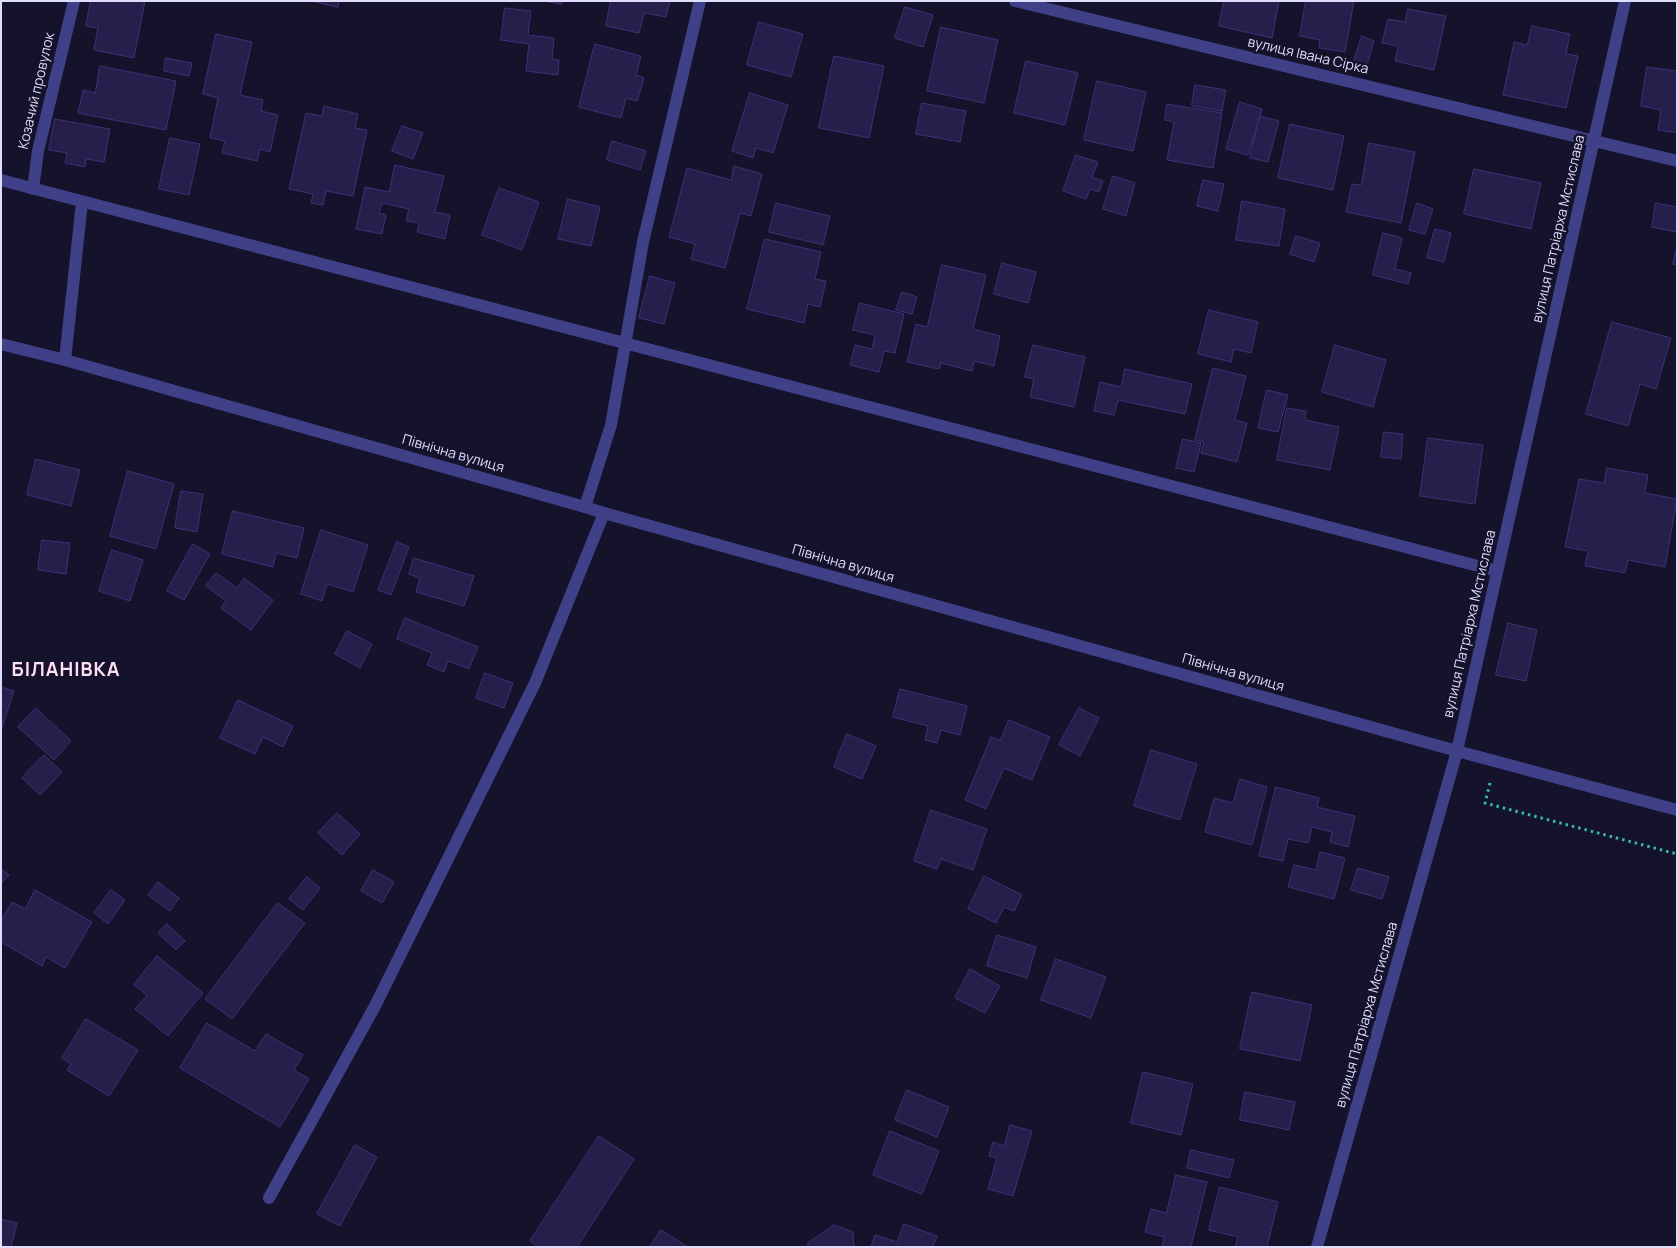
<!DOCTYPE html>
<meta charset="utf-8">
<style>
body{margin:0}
#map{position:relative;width:1678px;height:1248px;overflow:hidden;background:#15122b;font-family:Manrope,sans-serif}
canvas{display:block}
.frame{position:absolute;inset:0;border:2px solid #dfddfe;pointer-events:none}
</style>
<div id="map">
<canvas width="1678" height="1248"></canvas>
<div class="frame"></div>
</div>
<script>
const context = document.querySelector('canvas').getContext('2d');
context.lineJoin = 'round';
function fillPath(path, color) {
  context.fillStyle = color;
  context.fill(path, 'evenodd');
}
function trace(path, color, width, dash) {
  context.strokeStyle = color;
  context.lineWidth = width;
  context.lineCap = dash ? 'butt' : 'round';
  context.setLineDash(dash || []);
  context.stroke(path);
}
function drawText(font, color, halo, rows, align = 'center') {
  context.font = font + ' Manrope,sans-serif';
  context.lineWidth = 5;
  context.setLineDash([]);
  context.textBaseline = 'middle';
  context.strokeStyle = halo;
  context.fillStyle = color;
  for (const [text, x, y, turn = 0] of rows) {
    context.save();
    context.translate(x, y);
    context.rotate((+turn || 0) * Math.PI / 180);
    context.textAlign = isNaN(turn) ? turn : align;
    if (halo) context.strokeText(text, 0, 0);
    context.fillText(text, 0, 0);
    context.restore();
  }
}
const building = new Path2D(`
 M91,1h54l-11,57 -40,-8 4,-22 -12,-2z
 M313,1h26l-1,6z
 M544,1h18v3z
 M611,1h59l-4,16 -22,-4 -5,20 -33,-7z
 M1224,1h55l-7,37 -53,-12z
 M1306,1h48l-9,51 -26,-4 1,-8 -20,-4z
 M905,7l28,8 -10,32 -28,-9z
 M505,8l26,3 -3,24 26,3 -2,21 7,1 -1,15 -32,-4 3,-27 -28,-4z
 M1408,9l38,7 -12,54 -39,-9 3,-15 -16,-3 6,-24 17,3z
 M759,22l44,12 -12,43 -44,-12z
 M1532,26l38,8 -4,20 12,2 -12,52 -63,-13 11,-53 13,3z
 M941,27l57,13 -14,63 -57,-12z
 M216,34l36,8 -12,53 23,5 -2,11 17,4 -8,37 -10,-3 -3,12 -35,-8 3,-12 -15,-3 8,-40 -15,-4z
 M1362,36l12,5 -7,24 -13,-4z
 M595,44l46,12 -5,19 8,3 -7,23 -11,-3 -5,20 -42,-11z
 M834,56l50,10 -15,72 -50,-10z
 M166,58l26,5 -3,13 -25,-5z
 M1026,61l52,12 -13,52 -51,-12z
 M100,66l76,15 -10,49 -88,-17 5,-23 12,3z
 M1647,67l30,4v62l-19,-3 3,-20 -20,-4z
 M1097,81l49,11 -13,59 -49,-11z
 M1195,85l31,5 -4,21 -30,-5z
 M750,93l38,12 -15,48 -17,-5 -3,10 -21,-7z
 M1240,102l22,7 -14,46 -22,-6z
 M922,103l44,8 -6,31 -44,-8z
 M1167,104l55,9 -9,55 -46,-8 7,-38 -9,-2z
 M324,106l34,8 -3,14 12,2 -14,66 -27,-5 -3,14 -12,-2 2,-9 -24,-5 17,-76 16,3z
 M1260,116l19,5 -11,41 -18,-4z
 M55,119l55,10 -6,33 -18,-3 -1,8 -20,-4 2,-10 -18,-3z
 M1290,124l54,12 -11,54 -55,-12z
 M402,126l21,7 -10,26 -21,-8z
 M170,138l30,6 -11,51 -30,-6z
 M612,141l34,10 -6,19 -33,-10z
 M1369,143l46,9 -14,71 -55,-11 6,-28 9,1z
 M1076,155l22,7 -6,15 11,4 -4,11 -9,-3 -4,10 -23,-8z
 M395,165l49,11 -9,36 15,3 -5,24 -28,-7 2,-9 -13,-2 3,-12 -27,-6 -3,10 7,2 -4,19 -26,-5 9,-42 24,5z
 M734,166l28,8 -11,42 -11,-3 -15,55 -34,-9 4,-15 -26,-7 18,-69 44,12z
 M1474,169l67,14 -10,46 -67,-15z
 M1113,176l22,7 -9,33 -23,-7z
 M1203,180l21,4 -6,27 -21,-5z
 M499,188l40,14 -17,48 -40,-15z
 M568,199l32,8 -9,39 -33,-7z
 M1242,201l43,8 -6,37 -43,-6z
 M776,203l54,13 -7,29 -54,-13z
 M1417,203l16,6 -8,25 -16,-4z
 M1656,203l21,4v25l-25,-5z
 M1435,229l16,4 -7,29 -17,-4z
 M1383,233l19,5 -7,31 16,4 -3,11 -35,-9z
 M1296,236l24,7 -6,19 -24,-8z
 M765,239l56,13 -6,27 11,2 -6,26 -12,-3 -4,19 -57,-14z
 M1677,246v19l-4,-1z
 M1002,263l34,9 -8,31 -34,-9z
 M942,265l44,10 -13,54 27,7 -6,30 -20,-5 -2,10 -31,-8 -2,6 -32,-7 9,-38 11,3z
 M650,276l25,7 -11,41 -25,-6z
 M902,292l15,5 -5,17 -16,-4z
 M860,303l44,11 -9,39 -11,-2 -5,21 -29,-7 5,-20 17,4 3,-14 -22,-5z
 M1209,310l49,12 -7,31 -17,-4 -3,13 -33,-8z
 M1612,322l59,16 -15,51 -16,-5 -12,42 -42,-12z
 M1033,345l52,12 -11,50 -44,-10 4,-18 -9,-2z
 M1335,345l51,15 -13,47 -51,-15z
 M1213,368l33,8 -11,44 12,3 -10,39 -36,-9 3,-11 -9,-2z
 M1125,369l67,15 -7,30 -67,-14 -4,15 -20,-4 6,-29 21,5z
 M1267,390l21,5 -10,37 -20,-4z
 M1287,408l19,3 -1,9 34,7 -9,43 -53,-10z
 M1384,432l19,2 -2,25 -20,-2z
 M1428,438l55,7 -8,59 -55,-8z
 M1183,439l18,4 -7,29 -18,-4z
 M36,459l44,11 -9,36 -44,-11z
 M1607,468l41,7 -3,18 32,6 -12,68 -37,-7 -3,13 -40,-7 3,-15 -23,-4 14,-68 25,4z
 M128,471l46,13 -18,65 -46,-13z
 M181,491l22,3 -6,38 -22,-4z
 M233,511l71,17 -7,30 -21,-5 -3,14 -51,-13z
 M321,530l47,15 -15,47 -26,-8 -5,17 -21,-7z
 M42,540l28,3 -4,31 -28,-4z
 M397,542l12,5 -18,48 -13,-5z
 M193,544l17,10 -26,46 -17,-9z
 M112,550l31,10 -13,41 -31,-10z
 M414,558l60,18 -10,30 -48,-14 4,-14 -11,-4z
 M216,573l21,15 7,-10 29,22 -22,30 -30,-22 5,-7 -20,-15z
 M405,618l73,29 -9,22 -21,-8 -4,11 -17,-7 5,-12 -35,-14z
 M1508,623l29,7 -11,51 -30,-6z
 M347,631l25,13 -12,24 -25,-14z
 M485,673l28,10 -9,25 -28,-10z
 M1,687l13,4 -13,40z
 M900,689l67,17 -7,29 -19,-5 -4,13 -12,-3 3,-14 -35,-9z
 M238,700l55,26 -10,21 -20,-10 -8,17 -35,-16z
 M36,708l35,33 -17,19 -36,-33z
 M1079,708l20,10 -19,38 -21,-11z
 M1009,720l41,17 -18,43 -28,-12 -18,41 -21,-9 26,-63 9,3z
 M847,734l29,12 -14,33 -28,-12z
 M1151,750l46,14 -17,56 -46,-14z
 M44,755l18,17 -22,23 -18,-17z
 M1240,779l27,8 -15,58 -47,-13 9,-34 19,5z
 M1276,787l43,11 -2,9 38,9 -7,31 -18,-5 2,-10 -20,-5 -4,16 -20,-4 -5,22 -24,-5z
 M931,810l56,19 -14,41 -32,-11 -4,10 -23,-8z
 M337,813l23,21 -18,21 -24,-22z
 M1320,852l25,6 -11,41 -46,-12 6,-22 22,5z
 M1358,868l31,9 -7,22 -31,-9z
 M1,869l8,6 -8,8z
 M373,870l21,12 -12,21 -21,-12z
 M984,876l38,19 -8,16 -10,-4 -8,16 -28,-14z
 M307,877l13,11 -17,22 -14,-11z
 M158,882l21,16 -9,13 -22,-16z
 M35,890l57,32 -27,46 -19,-11 -4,9 -41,-24v-21l11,-19 13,7z
 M111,890l14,10 -17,24 -14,-11z
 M278,903l27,20 -73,96 -27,-20z
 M167,924l18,17 -9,9 -18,-17z
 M997,935l39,12 -9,31 -40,-12z
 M157,956l46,37 -35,43 -33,-27 12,-14 -13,-10z
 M1056,959l50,18 -15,41 -50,-18z
 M970,969l30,17 -15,27 -30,-15z
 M1252,992l60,13 -12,56 -60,-12z
 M86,1019l52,31 -29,46 -42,-26 4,-6 -9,-6z
 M207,1023l48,28 11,-17 37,21 -9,15 15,9 -29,48 -100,-59z
 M1143,1072l50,12 -12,51 -50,-12z
 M907,1090l42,17 -12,30 -42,-17z
 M1245,1092l50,10 -6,28 -49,-10z
 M1010,1125l22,6 -19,65 -25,-7 9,-31 -8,-2 4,-14 11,4z
 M890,1131l49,20 -17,43 -49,-19z
 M599,1136l35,23 -57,88h-38l-9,-6z
 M355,1145l22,12 -37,69 -23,-12z
 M1191,1150l43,10 -5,18 -42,-10z
 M1176,1175l31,7 -16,65h-29l2,-10 -19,-5 6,-23 15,4z
 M1220,1187l58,15 -11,45h-32l3,-10 -29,-7z
 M1,1219l16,4 -6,24h-10z
 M904,1224l33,12 -4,11h-62l4,-12 22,7z
 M834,1225l19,7 1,15h-47l1,-4z
 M661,1230l27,17h-38z`);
fillPath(building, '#261f4b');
trace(building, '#3c3276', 1);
trace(new Path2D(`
 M1490,783l-5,20 192,51`), '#36b9ac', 3, [2.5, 4]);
trace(new Path2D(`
 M1,180l1496,391
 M585,507l26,-82 32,-183 57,-241
 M269,1198l106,-192 160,-323 69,-170`), '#3f4088', 12);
trace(new Path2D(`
 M1015,1l662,160
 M33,189l5,-38 36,-150
 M65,360l17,-158
 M585,507l19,6
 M1317,1247l140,-496 168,-750`), '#3f4088', 12);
trace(new Path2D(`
 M1,344l64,16 520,147
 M604,513l853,238 220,59`), '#3f4088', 12);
drawText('14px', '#dfddfe', '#15122b', [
 ["вулиця Івана Сірка",1308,56,13],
 ["Козачий провулок",37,91,-77],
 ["вулиця Патріарха Мстислава",1559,229,-77],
 ["Північна вулиця",453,454,16],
 ["Північна вулиця",843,564,16],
 ["вулиця Патріарха Мстислава",1470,624,-77],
 ["Північна вулиця",1233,673,16],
 ["вулиця Патріарха Мстислава",1367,1015,-74]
]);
context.letterSpacing = '1px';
drawText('bold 19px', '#fedff4', '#15122b', [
 ["БІЛАНІВКА",66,671]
]);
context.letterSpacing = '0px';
</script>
